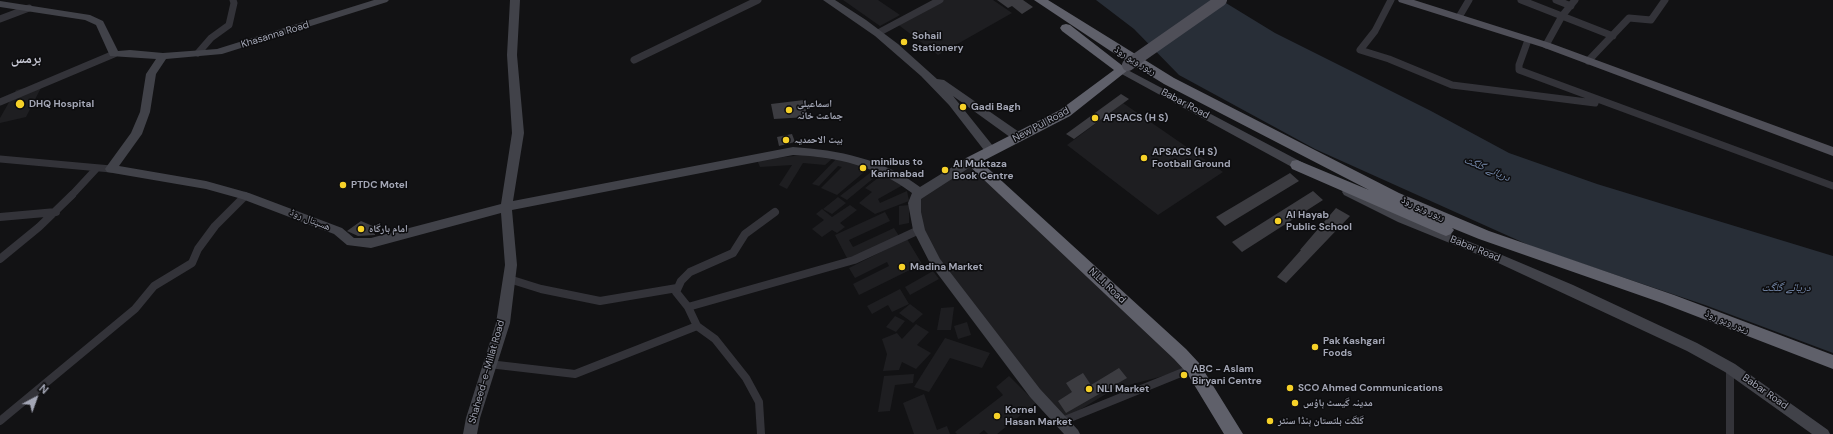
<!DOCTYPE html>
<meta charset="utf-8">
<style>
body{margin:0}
#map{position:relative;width:1833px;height:434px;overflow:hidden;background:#121214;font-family:"DM Sans",sans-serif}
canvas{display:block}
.north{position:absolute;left:16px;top:378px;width:40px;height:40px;-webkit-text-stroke:3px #0d0d0f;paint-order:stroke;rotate:41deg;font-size:11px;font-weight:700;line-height:16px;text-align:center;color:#a3a6b5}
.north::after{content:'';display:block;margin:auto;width:14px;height:18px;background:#a3a6b5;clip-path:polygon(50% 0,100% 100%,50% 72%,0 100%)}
</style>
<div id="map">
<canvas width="1833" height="434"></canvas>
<div class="north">N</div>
</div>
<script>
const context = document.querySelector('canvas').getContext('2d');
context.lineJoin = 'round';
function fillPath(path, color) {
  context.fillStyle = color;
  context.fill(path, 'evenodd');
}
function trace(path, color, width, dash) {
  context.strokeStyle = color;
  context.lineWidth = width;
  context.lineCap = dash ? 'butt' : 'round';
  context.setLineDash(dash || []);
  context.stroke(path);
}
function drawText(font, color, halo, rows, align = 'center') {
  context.font = font + ' "DM Sans","Noto Naskh Arabic",sans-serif';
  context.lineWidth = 3;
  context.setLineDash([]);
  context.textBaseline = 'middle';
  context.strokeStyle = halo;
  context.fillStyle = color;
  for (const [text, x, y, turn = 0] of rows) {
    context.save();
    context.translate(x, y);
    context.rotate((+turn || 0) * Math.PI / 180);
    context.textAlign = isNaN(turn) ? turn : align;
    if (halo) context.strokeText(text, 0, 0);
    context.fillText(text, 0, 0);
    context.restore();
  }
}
fillPath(new Path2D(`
 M843,0h35l22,15 -20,11z
 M940,0h53l19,13 -74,42 -42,-32z
 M43,84l-17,33 -26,6v-5l16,-28z
 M1123,103l100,69 -65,43 -91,-70z
 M803,155l29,4 -7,6 -22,-2 -16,26 -8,-4 13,-20 -32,2 -3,-7z
 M837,158l32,10 -32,27 -16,-7 21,-21 -4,-1 -19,20 -7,-2z
 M971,160l222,208 -79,21 -54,33 -131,-170 -13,-55z
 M875,169l6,3 -34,28 -7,-4z
 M883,174l20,11 -25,14 2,4 27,-12 2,10 -34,13 -16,-11 13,-11 -7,-4z
 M838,197l8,6 -14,11 -9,-5z
 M850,205l7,5 -17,13 5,4 -8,6 -5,-3 -10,7 -10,-8 12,-9 -8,-6 6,-5 10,8z
 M909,205v18l-10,2v-19z
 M885,212l5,9 -41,19 4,7 41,-19 5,8 -51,24 -13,-25z
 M907,239l15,25 -63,31 -6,-11 36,-18 -2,-4 -32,16 -6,-10z
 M933,271l6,8 -29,16 -5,-8z
 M900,289l9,15 -17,8 -4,-7 -16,9 -5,-8z
 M910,304l13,10 -10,9 -14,-10z
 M954,307l-3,23h-14l4,-22z
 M895,316l10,5 -9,11 -10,-5z
 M967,322l4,13 -13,4 -4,-13z
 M916,324l13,8 -12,13 14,8 -15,16 -14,-7 -3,8 -16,1 4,-17 -5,-15 15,-6 5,6z
 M945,338l45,15 -8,15 -32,-10 -21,34 -15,-5z
 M914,374l-1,9 -18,2 -5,26 -12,1 6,-36z
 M1009,376l27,27 -39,31h-9l-4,-4 -5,4h-22l-2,-2 48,-37 -7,-8z
 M924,394l13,36 10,-4 3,8h-36l-11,-31z`), '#1e1e21');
fillPath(new Path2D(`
 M1096,0h125l54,33 156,78 78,42 88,31 236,72v97l-128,-48 -172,-58 -218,-98 -136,-74 -45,-46z`), '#282e37');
fillPath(new Path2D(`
 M997,0h26l10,7 -11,7 -10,-8 -4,2z
 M1121,94l8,5 -55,40 -8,-5z
 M804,100l3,17 -33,2 -3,-15z
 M792,134l3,8 -16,4 -2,-9z
 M1290,173l9,8 -74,45 -9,-9z
 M1313,191l10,9 -81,52 -10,-10z
 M1336,208l14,8 -64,67 -9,-6 24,-27h-1z
 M361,221l14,6 -5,5 5,2v1l-17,1 -11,-5z
 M1119,368l8,10 -61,35 -8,-12 14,-9 -6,-9 17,-10 8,12z`), '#3c3c41');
trace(new Path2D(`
 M1391,0l-16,31 -15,19 29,9 63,26 143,18
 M1521,0l92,36
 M1556,0l15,6
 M1459,17l10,-17
 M0,19l29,-11
 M878,33l62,-33
 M1528,40l-9,25v5l314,116
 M1546,45l16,-29 13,-16
 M198,53l13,-15 18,-13 5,-22 -1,-3
 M634,60l124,-60
 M1588,61l41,-43 22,2 14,-20
 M0,102l114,-48
 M0,159l111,10
 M71,196l26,-28`), '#333339', 7);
trace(new Path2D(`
 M0,217l56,-5
 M0,259l39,-32 33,-32
 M509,279l32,10 59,12 77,-13
 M688,307l166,-47 65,-30
 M489,364l86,10 122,-48
 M1730,368v66
 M0,421l135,-112 19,-23 38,-23 6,-14 17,-23 30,-30
 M1060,422l133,-54
 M761,434l-2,-32 -13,-24 -31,-39 -18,-13 -9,-19 -12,-15 5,-11 9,-9 43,-19 12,-19 30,-22`), '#333339', 8);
fillPath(new Path2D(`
 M374,0h15l-2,2 -165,52 -56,5 -10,15 -6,38 -8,22 -23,32 87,15 43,12 93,35 12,10h17l130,-34 11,-71 -5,-78 3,-55h10l-3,55 7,78 -11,68 280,-54c46,3 90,12 127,40l47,-29h8l2,3 -2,3 -54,35v13l4,18 15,29 100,130 38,41 2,4h-16l-34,-37 -99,-132 -18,-35 -5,-27 4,-10c-35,-27 -75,-36 -119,-38l-281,55 5,55 -7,58 -30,95 -3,16h-14l3,-16 30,-95 9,-58 -4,-52 -130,35 -24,-3 -13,-11 -92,-35 -36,-10 -99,-17 -2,-3 2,-3 24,-33 9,-21 6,-38 10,-15 -46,-3 -14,-31 -11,-5 -85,-13v-6l90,14 13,6 15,30 12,-1 33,3 54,-4z
 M823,0h12l31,20 32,24 39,35 7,1 78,54 2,3 -2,3h-8l-61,-44 44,55 -2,3h-8l-38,-49 -28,-29 -46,-40z
 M1122,67l187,99 2,3 -2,3h-8l-183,-100 -1,-2z
 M1348,188l58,28 96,39 71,30 124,58 38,21 93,66 2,4h-18l-87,-62 -38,-21 -193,-90 -96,-39 -54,-27 -2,-3 2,-3z`), '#414249');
fillPath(new Path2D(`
 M1398,0h16l136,43 283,104v9l-291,-109 -143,-45z`), '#4f4f58');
fillPath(new Path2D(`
 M1034,0h14l126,78 225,115 90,38 185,64 159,60v14l-171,-66 -183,-64 -27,-11 2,2 -3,4 -5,2 -5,-2 -149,-65 -2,-4 2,-4 5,-1 72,30 -205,-106 -55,-34z
 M1066,24l4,1 58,45 -58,46 -89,46 205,187 13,14 44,71h-19l-37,-61 -13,-14 -210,-198 2,-3 94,-48 54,-40 -52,-39 -2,-3 2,-3z`), '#5f606a');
trace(new Path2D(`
 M1128,65l93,-65`), '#4f4f58', 12);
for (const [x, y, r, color] of [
 [904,42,4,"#f6d128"],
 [20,104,5,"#f6d128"],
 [963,107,4,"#f6d128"],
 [789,110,4,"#f6d128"],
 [1095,118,4,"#f6d128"],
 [786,140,4,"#f6d128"],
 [1144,158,4,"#f6d128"],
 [863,168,4,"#f6d128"],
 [945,170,4,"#f6d128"],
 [343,185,4,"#f6d128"],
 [1278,221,4,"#f6d128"],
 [361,229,4,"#f6d128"],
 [902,267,4,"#f6d128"],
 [1315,347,4,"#f6d128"],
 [1184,375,4,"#f6d128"],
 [1290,388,4,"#f6d128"],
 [1089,389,4,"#f6d128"],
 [1295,403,4,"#f6d128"],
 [997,416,4,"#f6d128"],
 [1270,421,4,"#f6d128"]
]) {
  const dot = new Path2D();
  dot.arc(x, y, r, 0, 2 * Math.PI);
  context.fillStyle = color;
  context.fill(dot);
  trace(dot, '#0d0d0f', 1.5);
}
drawText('10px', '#a3a6b5', '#0d0d0f', [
 ["Khasanna Road",275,35,-17],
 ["ریور ویو روڈ",1135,61,31],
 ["Babar Road",1185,104,28],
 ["New Pul Road",1041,125,-28],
 ["ریور ویو روڈ",1423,209,24],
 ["ھسپتال روڈ",310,220,22],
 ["Babar Road",1475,249,22],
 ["N.L.I. Road",1107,286,43],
 ["ریور ویو روڈ",1727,322,22],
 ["Shaheed-e-Millat Road",487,372,-74],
 ["Babar Road",1765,392,35]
]);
drawText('bold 10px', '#a3a6b5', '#0d0d0f', [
 ["Sohail",912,36],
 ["Stationery",912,48],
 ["DHQ Hospital",29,104],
 ["اسماعیلی",797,104],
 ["جماعت خانہ",797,116],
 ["Gadi Bagh",971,107],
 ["APSACS (H S)",1103,118],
 ["بیت الاحمدیہ",794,140],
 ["APSACS (H S)",1152,152],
 ["Football Ground",1152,164],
 ["minibus to",871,162],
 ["Karimabad",871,174],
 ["Al Muktaza",953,164],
 ["Book Centre",953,176],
 ["PTDC Motel",351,185],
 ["Al Hayab",1286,215],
 ["Public School",1286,227],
 ["امام بارگاہ",369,229],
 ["Madina Market",910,267],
 ["Pak Kashgari",1323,341],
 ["Foods",1323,353],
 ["ABC - Aslam",1192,369],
 ["Biryani Centre",1192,381],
 ["SCO Ahmed Communications",1298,388],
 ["NLI Market",1097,389],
 ["مدینہ گیسٹ ہاؤس",1303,403],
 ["Kornel",1005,410],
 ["Hasan Market",1005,422],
 ["گلگت بلتستان ہنڈا سنٹر",1278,421]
], 'left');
drawText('italic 11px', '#798eb1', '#0d0d0f', [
 ["دریائے گلگت",1487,169,23],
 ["دریائے گلگت",1786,288]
]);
drawText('bold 14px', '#c4c5d1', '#0d0d0f', [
 ["برمس",26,59]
]);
</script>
